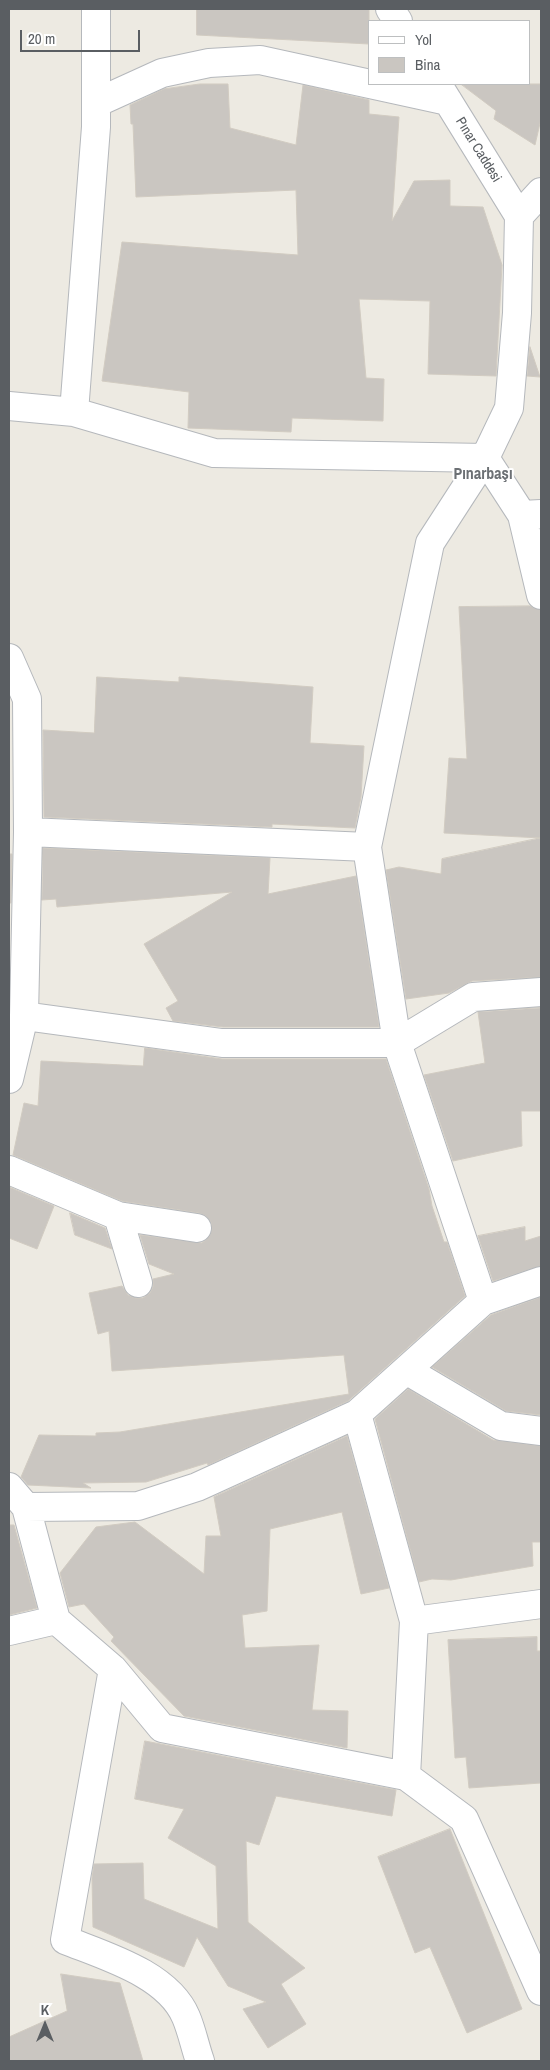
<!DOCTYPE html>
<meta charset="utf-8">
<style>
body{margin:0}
#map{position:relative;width:550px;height:2070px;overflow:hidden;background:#edeae2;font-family:"Archivo Narrow",sans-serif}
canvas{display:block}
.frame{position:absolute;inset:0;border:10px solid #5a5e62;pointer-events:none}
.legend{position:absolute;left:368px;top:20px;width:162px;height:65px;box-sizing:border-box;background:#fff;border:1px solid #bdbfc0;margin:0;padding:6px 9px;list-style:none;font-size:15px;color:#5a5e62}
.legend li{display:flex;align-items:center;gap:10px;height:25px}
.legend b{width:25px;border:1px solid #bdbfc0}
.north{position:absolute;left:20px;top:2000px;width:50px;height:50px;-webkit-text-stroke:4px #fff;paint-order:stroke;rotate:0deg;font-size:14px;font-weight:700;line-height:20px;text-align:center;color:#5a5e62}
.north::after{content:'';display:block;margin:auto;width:18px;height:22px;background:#5a5e62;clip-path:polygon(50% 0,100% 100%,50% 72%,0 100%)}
.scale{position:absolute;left:20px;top:30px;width:120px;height:22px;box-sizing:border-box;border:2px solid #5a5e62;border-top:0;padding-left:6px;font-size:15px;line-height:18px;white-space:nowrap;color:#5a5e62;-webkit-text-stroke:4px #fff;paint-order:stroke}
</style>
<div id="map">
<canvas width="550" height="2070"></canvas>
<div class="frame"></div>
<ul class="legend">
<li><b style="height:6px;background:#fff"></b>Yol</li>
<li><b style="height:14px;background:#cac6c1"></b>Bina</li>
</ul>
<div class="north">K</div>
<div class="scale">20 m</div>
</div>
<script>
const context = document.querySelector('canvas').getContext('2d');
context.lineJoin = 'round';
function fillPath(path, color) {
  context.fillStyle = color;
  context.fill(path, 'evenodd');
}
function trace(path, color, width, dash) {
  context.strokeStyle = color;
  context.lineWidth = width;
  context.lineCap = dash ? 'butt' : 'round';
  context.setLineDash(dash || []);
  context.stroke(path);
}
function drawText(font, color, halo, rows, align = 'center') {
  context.font = font + ' "Archivo Narrow",sans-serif';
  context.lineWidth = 4;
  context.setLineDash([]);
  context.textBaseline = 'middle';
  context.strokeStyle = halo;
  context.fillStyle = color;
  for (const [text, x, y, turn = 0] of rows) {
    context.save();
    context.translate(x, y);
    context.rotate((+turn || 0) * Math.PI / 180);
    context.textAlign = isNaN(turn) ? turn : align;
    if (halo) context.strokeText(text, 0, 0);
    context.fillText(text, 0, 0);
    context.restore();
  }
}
const building = new Path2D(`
 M197,9h172v35l-172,-9z
 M200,84h28l2,44 66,17 7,-60 66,15v14l30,3 -7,104 22,-40 36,-1v26l33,1 19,58 -6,111 -68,-2 2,-73 -71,-2 7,79 18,1 -1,42 -91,-3 -1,14 -103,-4 1,-36 -87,-11 20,-139 176,13 -2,-65 -160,7 -3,-73h-2l-1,-19 34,-16z
 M461,84h80v35l-6,26 -41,-26 2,-8z
 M530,347l10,30 -13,-1z
 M530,606l11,4v228l-97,-5 5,-75 18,1 -8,-152z
 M97,677l82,5v-5l134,10 -3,56 54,3 -3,51 -6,31 -83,-4v3l-228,-10 -1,-87 51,3z
 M541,838v139l-69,4 -23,12 -43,6 -20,-129 13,-3 42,7 1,-15z
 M43,848l227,10 -2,36 88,-18 23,151h-156l-50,-6 -7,-13 12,-7 -34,-57 88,-52 -175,15 -1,-8 -14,1z
 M9,854h3l-1,49h-2z
 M541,1008v103h-20l1,35 -69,15 -29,-86 61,-12 -7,-51z
 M145,1048l77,11h164l43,130 3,17 12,36h3l18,54 -117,105 -140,64 -1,-2 -61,19 -63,1 8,5 -63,-3 -7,-8 18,-42 57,1v-3l24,-1 229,-38 -5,-39 -232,16 -3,-40 -11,3 -9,-41 33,-7 6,9 7,3h8l7,-5 3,-6v-8l21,-5 -25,-10 -9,-29 62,8 7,-6 3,-7 -1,-8 -5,-6 -7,-3 -77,-12 -109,-46 11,-52 14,3 3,-45 102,5z
 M9,1187l45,19 -17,43 -28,-11z
 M70,1213l35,15 7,21 -37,-14z
 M525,1227v14l16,-5v30l-48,15 -15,-45z
 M541,1297v118l-35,-4 -74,-44 59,-52z
 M408,1389l85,51 48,6v96h-9l1,24 -82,14 -19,-1 -13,3 -44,-163z
 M347,1436l42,152 -28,6 -19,-82 -72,17 -3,82 -25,4 3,33 74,-3 -7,65 36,1 -1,37 -163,-32 -73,-75 3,-4 -30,-33 -15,3 -9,-34 36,-46 39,-5 69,52 2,-38h15l-7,-39z
 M9,1525h5l23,83 -28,7z
 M537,1637v14h4v132l-72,5 -3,-31 -11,1 -7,-118z
 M145,1741l251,49 -4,26 -116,-20 -17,49 -13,-4 2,81 57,46 -24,16 25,40 -38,24 -25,-39 23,-7 -38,-16 -31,-49 -13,30 -91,-40 -1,-49 2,-14 49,-1 1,36 74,30 -2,-63 -48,-28 16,-29 -49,-10z
 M450,1829l72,180 -55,24 -37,-86 -15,6 -37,-96z
 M61,1974l59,9 23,78h-134v-24l58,-26z`);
fillPath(building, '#cac6c1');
trace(building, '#d1cbc1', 1);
const minor = new Path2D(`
 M390,9l8,12
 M438,85l81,131
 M96,103l66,-30 47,-10 51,-3 188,41
 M9,406l65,6 140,41 271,5
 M74,412l22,-285v-118
 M485,458l37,57 19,-1
 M522,515l19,80
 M9,658l18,41 1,133 -4,184 -15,63
 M28,832l339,15
 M24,1016l198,27h175l76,-46 68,-5
 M9,1170l109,46 79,12
 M118,1216l20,67
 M483,1301l-86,-258 -30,-196 63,-304 55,-85 24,-50 8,-95 2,-97 22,-24
 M406,1370l95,56 40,5
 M357,1414l57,207 -8,155
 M9,1487l17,20 30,113 -47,11
 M26,1507l112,-1 59,-19 160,-73 126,-113 58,-20
 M56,1620l57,49 49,59 244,48 58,43 77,172
 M414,1621l127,-17
 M113,1669l-48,271c40,16 103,34 121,77 6,14 9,30 14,44`);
trace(minor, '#b5b8bc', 30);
trace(minor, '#fff', 28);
drawText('14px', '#5a5e62', '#fff', [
 ["Pınar Caddesi",478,150,58]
]);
drawText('bold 16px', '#6c7074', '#fff', [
 ["Pınarbaşı",483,475]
]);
</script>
